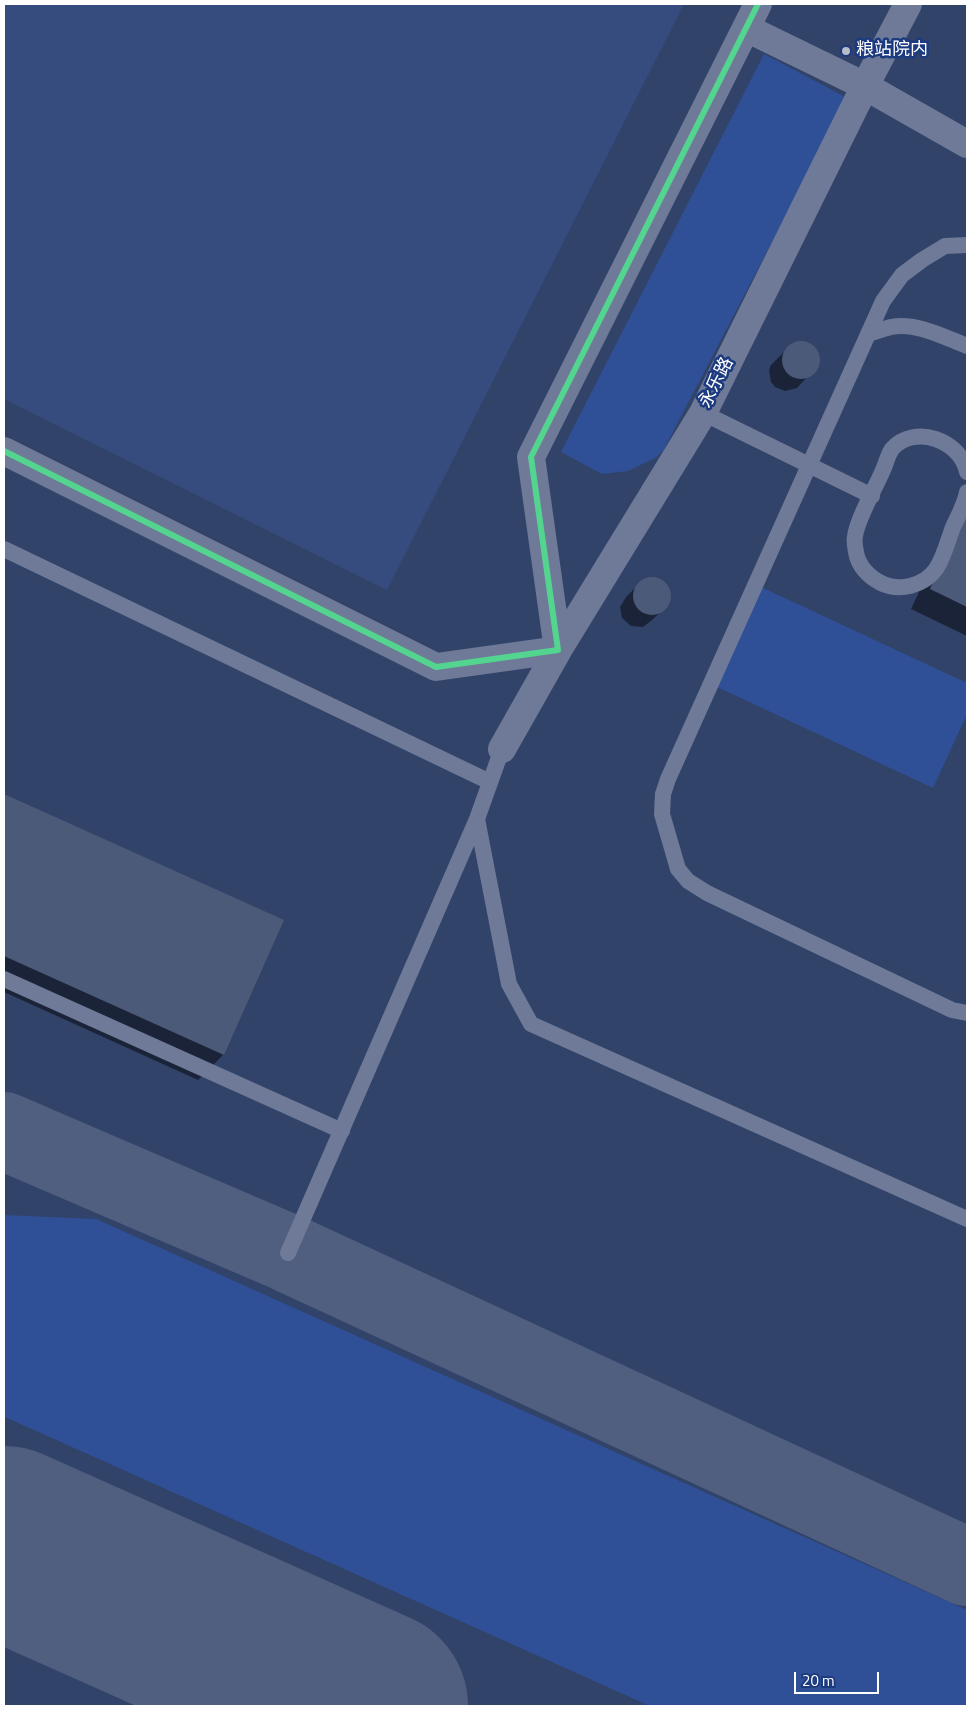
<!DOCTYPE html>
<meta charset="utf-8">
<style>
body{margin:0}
#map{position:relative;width:971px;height:1710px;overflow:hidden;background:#324369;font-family:"Titillium Web",sans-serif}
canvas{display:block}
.frame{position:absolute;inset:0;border:5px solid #fff;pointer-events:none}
.scale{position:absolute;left:794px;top:1672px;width:85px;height:22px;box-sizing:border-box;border:2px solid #fff;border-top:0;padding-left:6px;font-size:15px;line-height:18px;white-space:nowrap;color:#fff;-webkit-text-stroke:4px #1c3a7f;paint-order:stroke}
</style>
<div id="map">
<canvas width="971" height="1710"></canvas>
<div class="frame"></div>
<div class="scale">20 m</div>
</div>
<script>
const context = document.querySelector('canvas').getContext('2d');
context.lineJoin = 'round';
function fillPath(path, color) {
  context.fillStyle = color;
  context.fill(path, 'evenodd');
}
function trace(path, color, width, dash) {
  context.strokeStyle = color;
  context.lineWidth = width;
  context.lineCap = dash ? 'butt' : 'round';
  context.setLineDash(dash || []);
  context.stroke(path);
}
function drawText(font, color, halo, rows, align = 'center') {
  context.font = font + ' "Titillium Web","Noto Sans SC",sans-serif';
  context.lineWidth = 5;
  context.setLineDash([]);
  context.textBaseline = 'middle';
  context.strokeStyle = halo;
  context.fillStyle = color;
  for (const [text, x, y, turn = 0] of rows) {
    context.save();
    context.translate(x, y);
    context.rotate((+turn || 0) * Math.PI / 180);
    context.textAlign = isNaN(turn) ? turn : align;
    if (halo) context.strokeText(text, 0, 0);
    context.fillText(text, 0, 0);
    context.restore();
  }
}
fillPath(new Path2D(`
 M764,54l83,44 -184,353 -8,7 -27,13 -26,3 -41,-22z
 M761,587l206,96v31l-34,74 -218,-102z
 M4,1215l92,4 871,391v96h-317l-645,-289 -1,-2z`), '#2f5097');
fillPath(new Path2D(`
 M4,4h680l-297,586 -383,-191z`), '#364c7f');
fillPath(new Path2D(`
 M804,342l10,6 4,11v6l-21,23 -12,3 -10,-4 -4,-5 -2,-12 2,-5 22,-22z
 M967,490v146l-56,-27z
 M650,578l6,1 9,5 5,11 -4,12 -14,13 -9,7 -12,-1 -9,-8 -2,-11 6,-10 14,-14z
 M4,795l279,125 -60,135 -25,25 -194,-88z`), '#0007');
trace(new Path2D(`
 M4,1131l284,122 679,314`), '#505f80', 78);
trace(new Path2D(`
 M4,1542l368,164`), '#505f80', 192);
fillPath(new Path2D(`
 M782 360a19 19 0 1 1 38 0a19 19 0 1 1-38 0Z
 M967,509v98l-37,-18z
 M633 596a19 19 0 1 1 38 0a19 19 0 1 1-38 0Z
 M4,794l280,126 -60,135 -220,-99z`), '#4c5a79');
trace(new Path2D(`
 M967,245l-22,1 -23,14 -20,15 -19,26 -215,478 -5,15 -1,20 16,55 10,12 19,12 245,117 15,3
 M868,334c7,-2 15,-5 23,-7 25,-5 53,10 76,19
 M703,413l169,83
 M967,472c-6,-31 -52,-49 -75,-23 -4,5 -6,15 -9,21 -8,19 -25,47 -28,66 -1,5 0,11 1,16 2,14 13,25 25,31 18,9 43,3 55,-14 8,-12 12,-29 17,-42 5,-11 12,-23 14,-35
 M4,549l486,233
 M477,819l32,165 22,40 436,195
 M4,979l338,152
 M288,1253l189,-434 25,-70`), '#6e7a97', 16);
trace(new Path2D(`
 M746,28l119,58 102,58
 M4,451l432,216 122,-17 -27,-193 227,-453
 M502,749l56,-99 145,-237 162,-327 43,-82`), '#6e7a97', 28);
trace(new Path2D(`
 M4,451l432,216 122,-17 -27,-193 227,-453`), '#53d58f', 6);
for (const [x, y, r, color] of [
 [846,51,5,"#b7bdca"]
]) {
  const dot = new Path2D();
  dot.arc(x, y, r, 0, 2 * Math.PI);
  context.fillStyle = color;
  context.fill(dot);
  trace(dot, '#1c3a7f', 2);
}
drawText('18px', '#fff', '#1c3a7f', [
 ["粮站院内",856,51]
], 'left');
drawText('18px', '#fff', '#1c3a7f', [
 ["永乐路",717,383,-63]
]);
</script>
